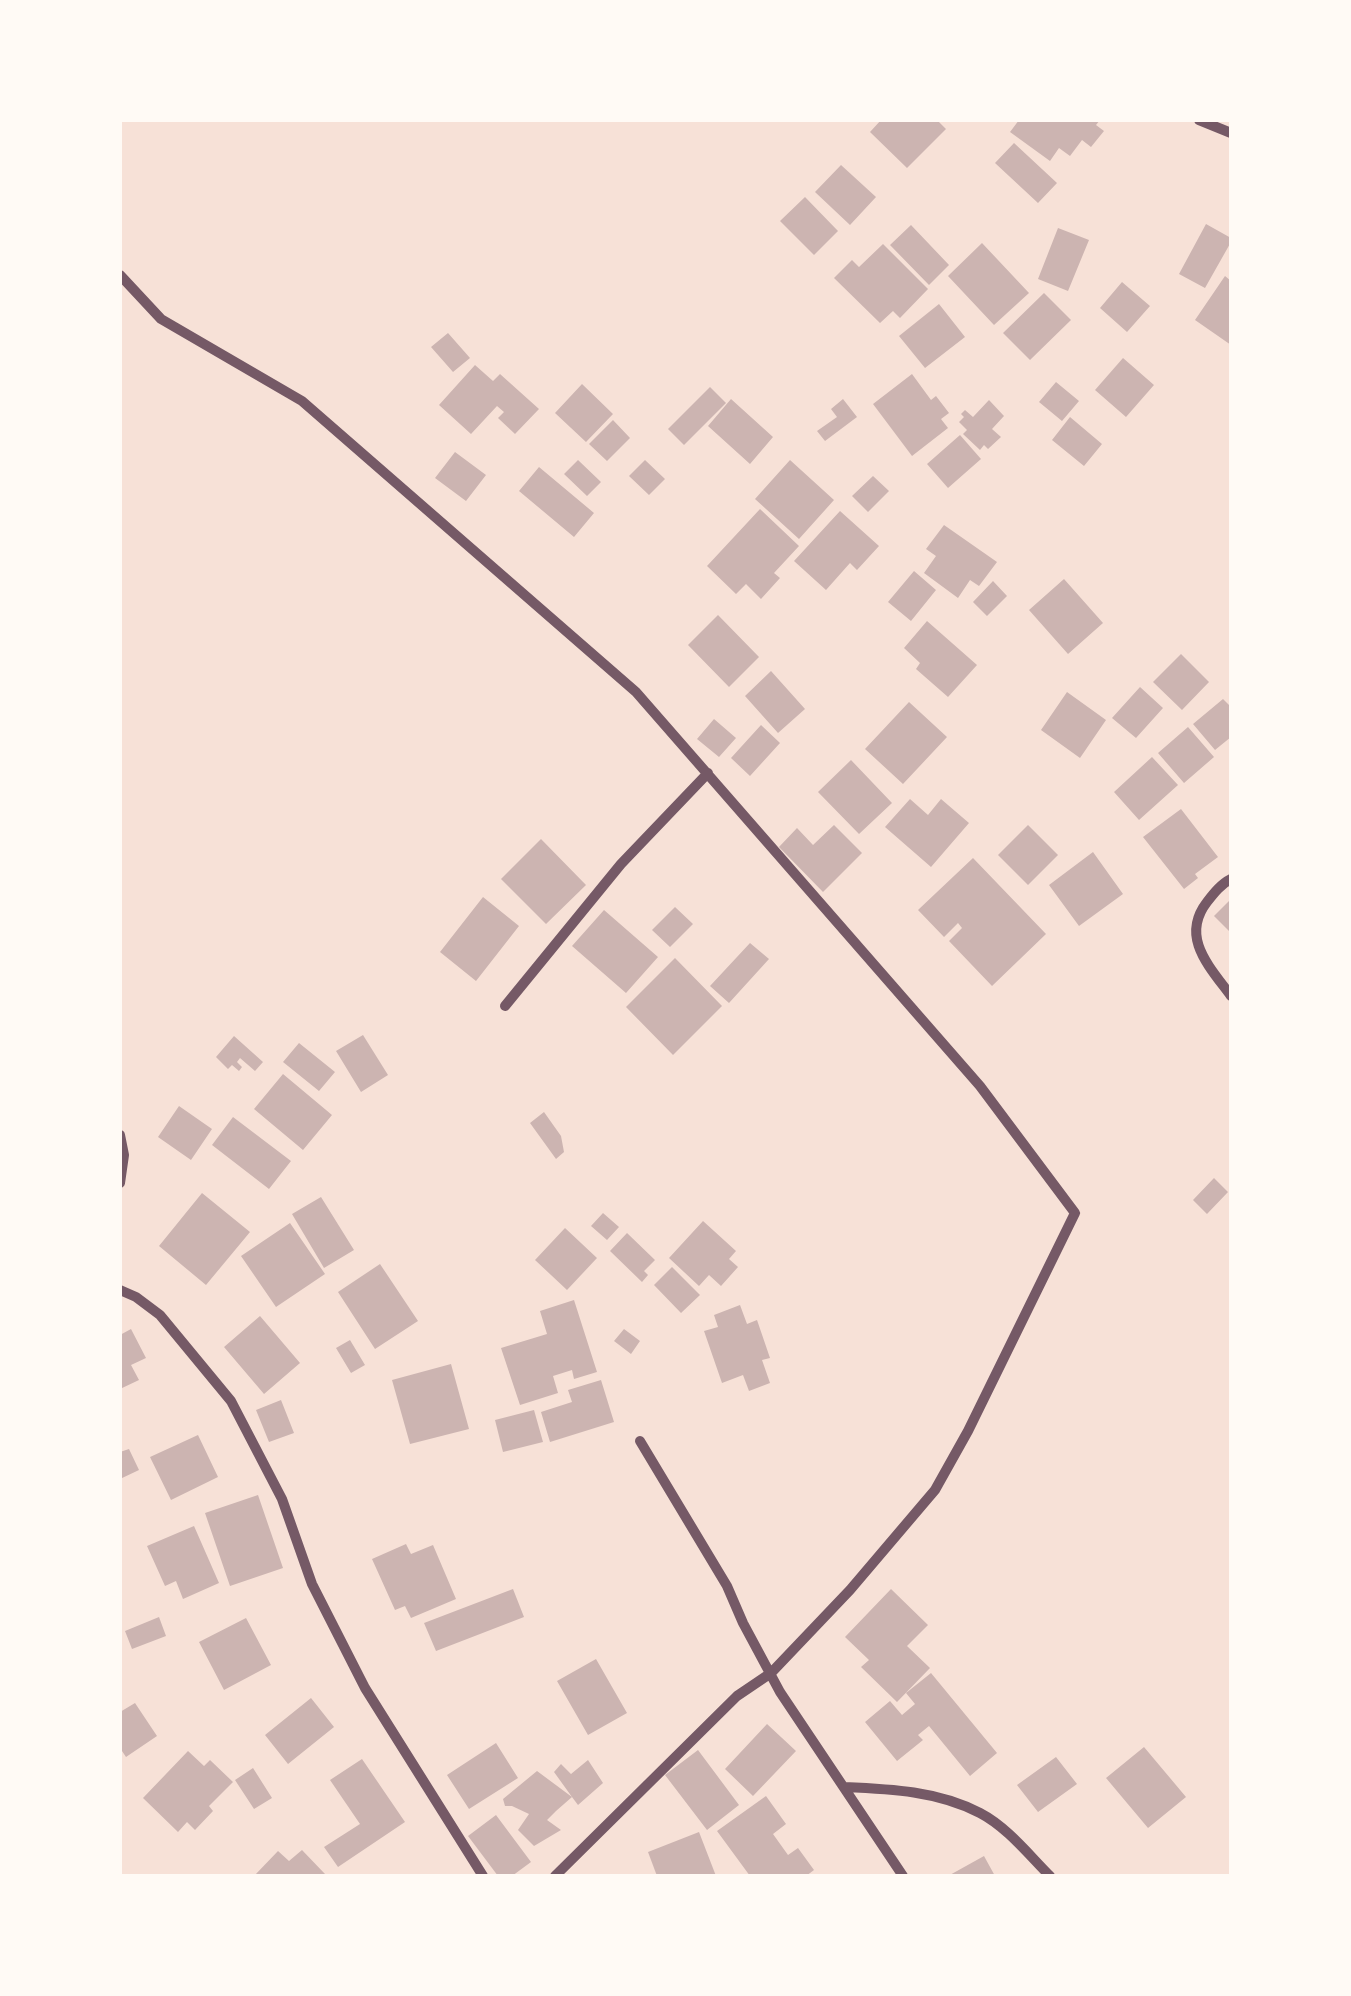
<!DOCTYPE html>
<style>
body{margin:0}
#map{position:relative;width:1351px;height:1996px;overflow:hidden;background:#f7e1d7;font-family:"Varela Round",sans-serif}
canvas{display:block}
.frame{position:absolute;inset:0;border:122px solid #fffaf5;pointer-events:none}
</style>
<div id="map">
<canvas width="1351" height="1996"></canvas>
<div class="frame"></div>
</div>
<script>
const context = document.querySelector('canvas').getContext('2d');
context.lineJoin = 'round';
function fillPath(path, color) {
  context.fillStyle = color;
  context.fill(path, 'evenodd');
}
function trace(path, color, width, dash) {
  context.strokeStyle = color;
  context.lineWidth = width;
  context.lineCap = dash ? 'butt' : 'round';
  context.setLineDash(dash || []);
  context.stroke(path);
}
fillPath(new Path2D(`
 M881,120h56l9,9 -39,39 -37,-36z
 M1019,120h81l-4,5 8,6 -13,16 -9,-7 -12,16 -11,-8 -9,13 -40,-29z
 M1014,143l43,40 -19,20 -43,-40z
 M841,165l35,32 -26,28 -35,-33z
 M805,197l33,34 -24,24 -34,-34z
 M1206,224l25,14v4l-26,46 -26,-14z
 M911,225l38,40 -20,20 -39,-40z
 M1058,228l31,12 -21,51 -30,-12z
 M982,243l47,50 -35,32 -46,-49z
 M883,244l45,45 -28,29 -7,-7 -13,12 -46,-45 18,-18 7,7z
 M1225,276l6,5v64l-36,-25z
 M1122,282l28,24 -23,26 -27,-24z
 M1044,293l27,27 -41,40 -27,-27z
 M939,304l26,33 -40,31 -26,-32z
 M448,333l22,25 -17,14 -22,-25z
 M1123,358l31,27 -28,32 -31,-27z
 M475,365l18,16 7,-7 39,35 -24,25 -17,-16 6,-6 -7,-6 -26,28 -32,-29z
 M912,374l19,26 5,-4 13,17 -8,6 7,9 -36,28 -39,-52z
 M1056,382l23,19 -17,20 -23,-19z
 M582,384l31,30 -27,28 -31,-29z
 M710,387l16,16 -42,42 -16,-16z
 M731,399l42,38 -23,27 -42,-38z
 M843,399l14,18 -32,24 -8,-10 20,-14 -6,-8z
 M989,400l15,16 -12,13 9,8 -13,12 -4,-4 -4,5 -17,-16 4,-4 -8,-8 5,-5 -3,-3 4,-4 8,7z
 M1070,417l32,27 -18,22 -32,-26z
 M613,420l17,18 -23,23 -18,-17z
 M960,435l21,24 -33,29 -21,-24z
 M455,452l31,23 -20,26 -31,-23z
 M578,460l23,22 -14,14 -23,-22z
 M645,460l20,19 -16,16 -20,-19z
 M790,460l44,40 -35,39 -44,-40z
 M539,467l55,46 -20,24 -55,-46z
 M873,476l16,15 -21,21 -16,-16z
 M760,509l39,37 -25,27 6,5 -19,21 -15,-15 -10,10 -29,-28z
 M840,511l39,35 -22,24 -7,-7 -24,27 -32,-29z
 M944,525l53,37 -18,24 -9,-6 -12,18 -34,-25 12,-17 -10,-7z
 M914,571l22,19 -25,31 -23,-19z
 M1064,579l39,44 -35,31 -39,-44z
 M993,581l14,15 -20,20 -14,-14z
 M718,615l41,42 -30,30 -41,-42z
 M927,621l50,44 -29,32 -32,-28 4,-6 -16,-15z
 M1181,654l28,28 -27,28 -29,-28z
 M771,671l34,38 -27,24 -33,-37z
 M1140,687l23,21 -27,30 -24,-20z
 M1067,692l39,28 -26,38 -39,-28z
 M1223,699l8,8v30l-16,13 -22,-26z
 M909,702l38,35 -44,47 -38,-35z
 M714,719l22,19 -17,19 -22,-18z
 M761,725l19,18 -30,33 -19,-18z
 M1188,727l26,30 -30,26 -26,-30z
 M1152,757l26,28 -39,35 -25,-28z
 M851,760l41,43 -33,31 -41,-42z
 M910,799l18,16 13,-16 28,24 -38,44 -46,-40z
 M1181,809l37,48 -23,17 3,4 -14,11 -41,-52z
 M834,825l28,28 -39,39 -44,-45 18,-19 16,17z
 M1028,825l30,30 -30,30 -30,-30z
 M541,839l45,46 -40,39 -45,-45z
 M1093,852l30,42 -44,32 -30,-41z
 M973,858l73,76 -54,52 -43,-45 13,-13 -4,-5 -14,14 -26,-27z
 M483,897l36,29 -43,55 -36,-29z
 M1231,899v34l-17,-17z
 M675,907l18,17 -23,23 -18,-17z
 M604,910l54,47 -32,36 -54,-47z
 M750,943l19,16 -40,44 -19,-17z
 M675,958l47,48 -49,49 -47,-48z
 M363,1035l25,40 -27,17 -25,-41z
 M234,1036l29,26 -8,9 -15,-13 -3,4 5,5 -3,4 -7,-6 -4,4 -12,-12z
 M299,1043l36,29 -16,19 -36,-29z
 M283,1074l49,41 -29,35 -49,-41z
 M179,1106l33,23 -21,31 -33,-23z
 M544,1112l17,24 3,16 -8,7 -26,-36z
 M233,1117l58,44 -22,28 -57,-44z
 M1214,1178l14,14 -21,22 -14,-14z
 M202,1193l48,39 -44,53 -47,-39z
 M321,1197l33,53 -30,18 -32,-54z
 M603,1213l16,14 -12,13 -16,-14z
 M703,1221l33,30 -7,8 9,8 -17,19 -12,-11 -10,11 -30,-28z
 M290,1223l35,51 -49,33 -35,-51z
 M565,1228l32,30 -30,32 -32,-30z
 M627,1233l28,27 -11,11 4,4 -6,7 -32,-31z
 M380,1264l38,57 -43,28 -37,-57z
 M672,1267l28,28 -19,18 -27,-28z
 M574,1300l23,72 -23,7 -2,-9 -19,6 5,17 -38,12 -19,-57 46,-14 -7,-23z
 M740,1305l7,19 10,-4 13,38 -8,2 8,23 -21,8 -6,-16 -21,8 -18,-52 14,-4 -4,-12z
 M260,1316l40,47 -36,31 -40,-47z
 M131,1329l15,29 -15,7 8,15 -19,9v-54z
 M624,1329l16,12 -9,13 -17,-13z
 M350,1340l15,25 -14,8 -15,-25z
 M451,1364l18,65 -59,15 -18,-64z
 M601,1380l13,42 -64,20 -9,-30 31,-10 -4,-12z
 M281,1400l13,33 -25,9 -13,-32z
 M534,1410l9,32 -40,10 -8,-32z
 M198,1435l20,42 -47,23 -21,-43z
 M129,1449l10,21 -19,9v-27z
 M258,1495l25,73 -53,18 -25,-73z
 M194,1526l25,57 -36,16 -7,-18 -11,5 -18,-40z
 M406,1544l5,10 22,-9 23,54 -45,19 -6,-12 -10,4 -23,-51z
 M513,1589l11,28 -88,34 -12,-28z
 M891,1589l37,36 -21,21 23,22 -33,34 -36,-35 8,-7 -24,-23z
 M159,1617l7,19 -34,13 -7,-18z
 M246,1618l25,47 -47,25 -25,-48z
 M596,1659l31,54 -39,22 -31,-54z
 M931,1673l66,80 -27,23 -41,-50 -11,9 5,5 -26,21 -32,-39 25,-21 12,14 13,-11 -9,-11z
 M311,1698l23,29 -46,37 -23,-29z
 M135,1703l22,33 -31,21 -6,-9v-36z
 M767,1724l29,27 -43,45 -28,-27z
 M496,1743l22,35 -49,31 -22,-34z
 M1144,1747l42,50 -38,31 -42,-50z
 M698,1750l41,55 -32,25 -42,-55z
 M188,1751l16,15 6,-6 23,22 -24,24 4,5 -18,19 -8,-8 -9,10 -35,-34z
 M1056,1757l21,27 -39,28 -21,-27z
 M362,1759l43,63 -67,45 -14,-20 36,-23 -30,-44z
 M588,1760l15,23 -25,22 -6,-8 -16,14 -9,9 14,10 -27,16 -16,-16 11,-16 -17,-8h-7l-2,-7 34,-28 35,26 -18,-25 7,-8 10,10z
 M253,1768l19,30 -18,11 -19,-29z
 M766,1796l20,28 -13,10 15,21 10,-7 16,22 -8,6h-56l-33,-45z
 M496,1815l35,47 -19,14h-14l-30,-40z
 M699,1832l17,44h-59l-9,-24z
 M302,1850l23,24 -2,2h-69l24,-25 11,10z
 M984,1856l11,20h-47z`), '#ccb4b1');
trace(new Path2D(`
 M1199,120l32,13
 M120,275l41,44 141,82 334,291 344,394 95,127 -107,218 -33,59 -85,100 -79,83 -34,23 -182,180
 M1231,879c-10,5 -17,14 -24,23 -27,35 2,64 24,94
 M505,1006l116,-142 87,-91
 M120,1135l4,20 -4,28
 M120,1290l16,7 24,18 71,86 51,98 30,85 53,104 118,188
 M640,1441l87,145 16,37 37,69 123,184
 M844,1787c47,2 94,4 136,26 27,14 49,42 70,63`), '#755966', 10);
</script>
